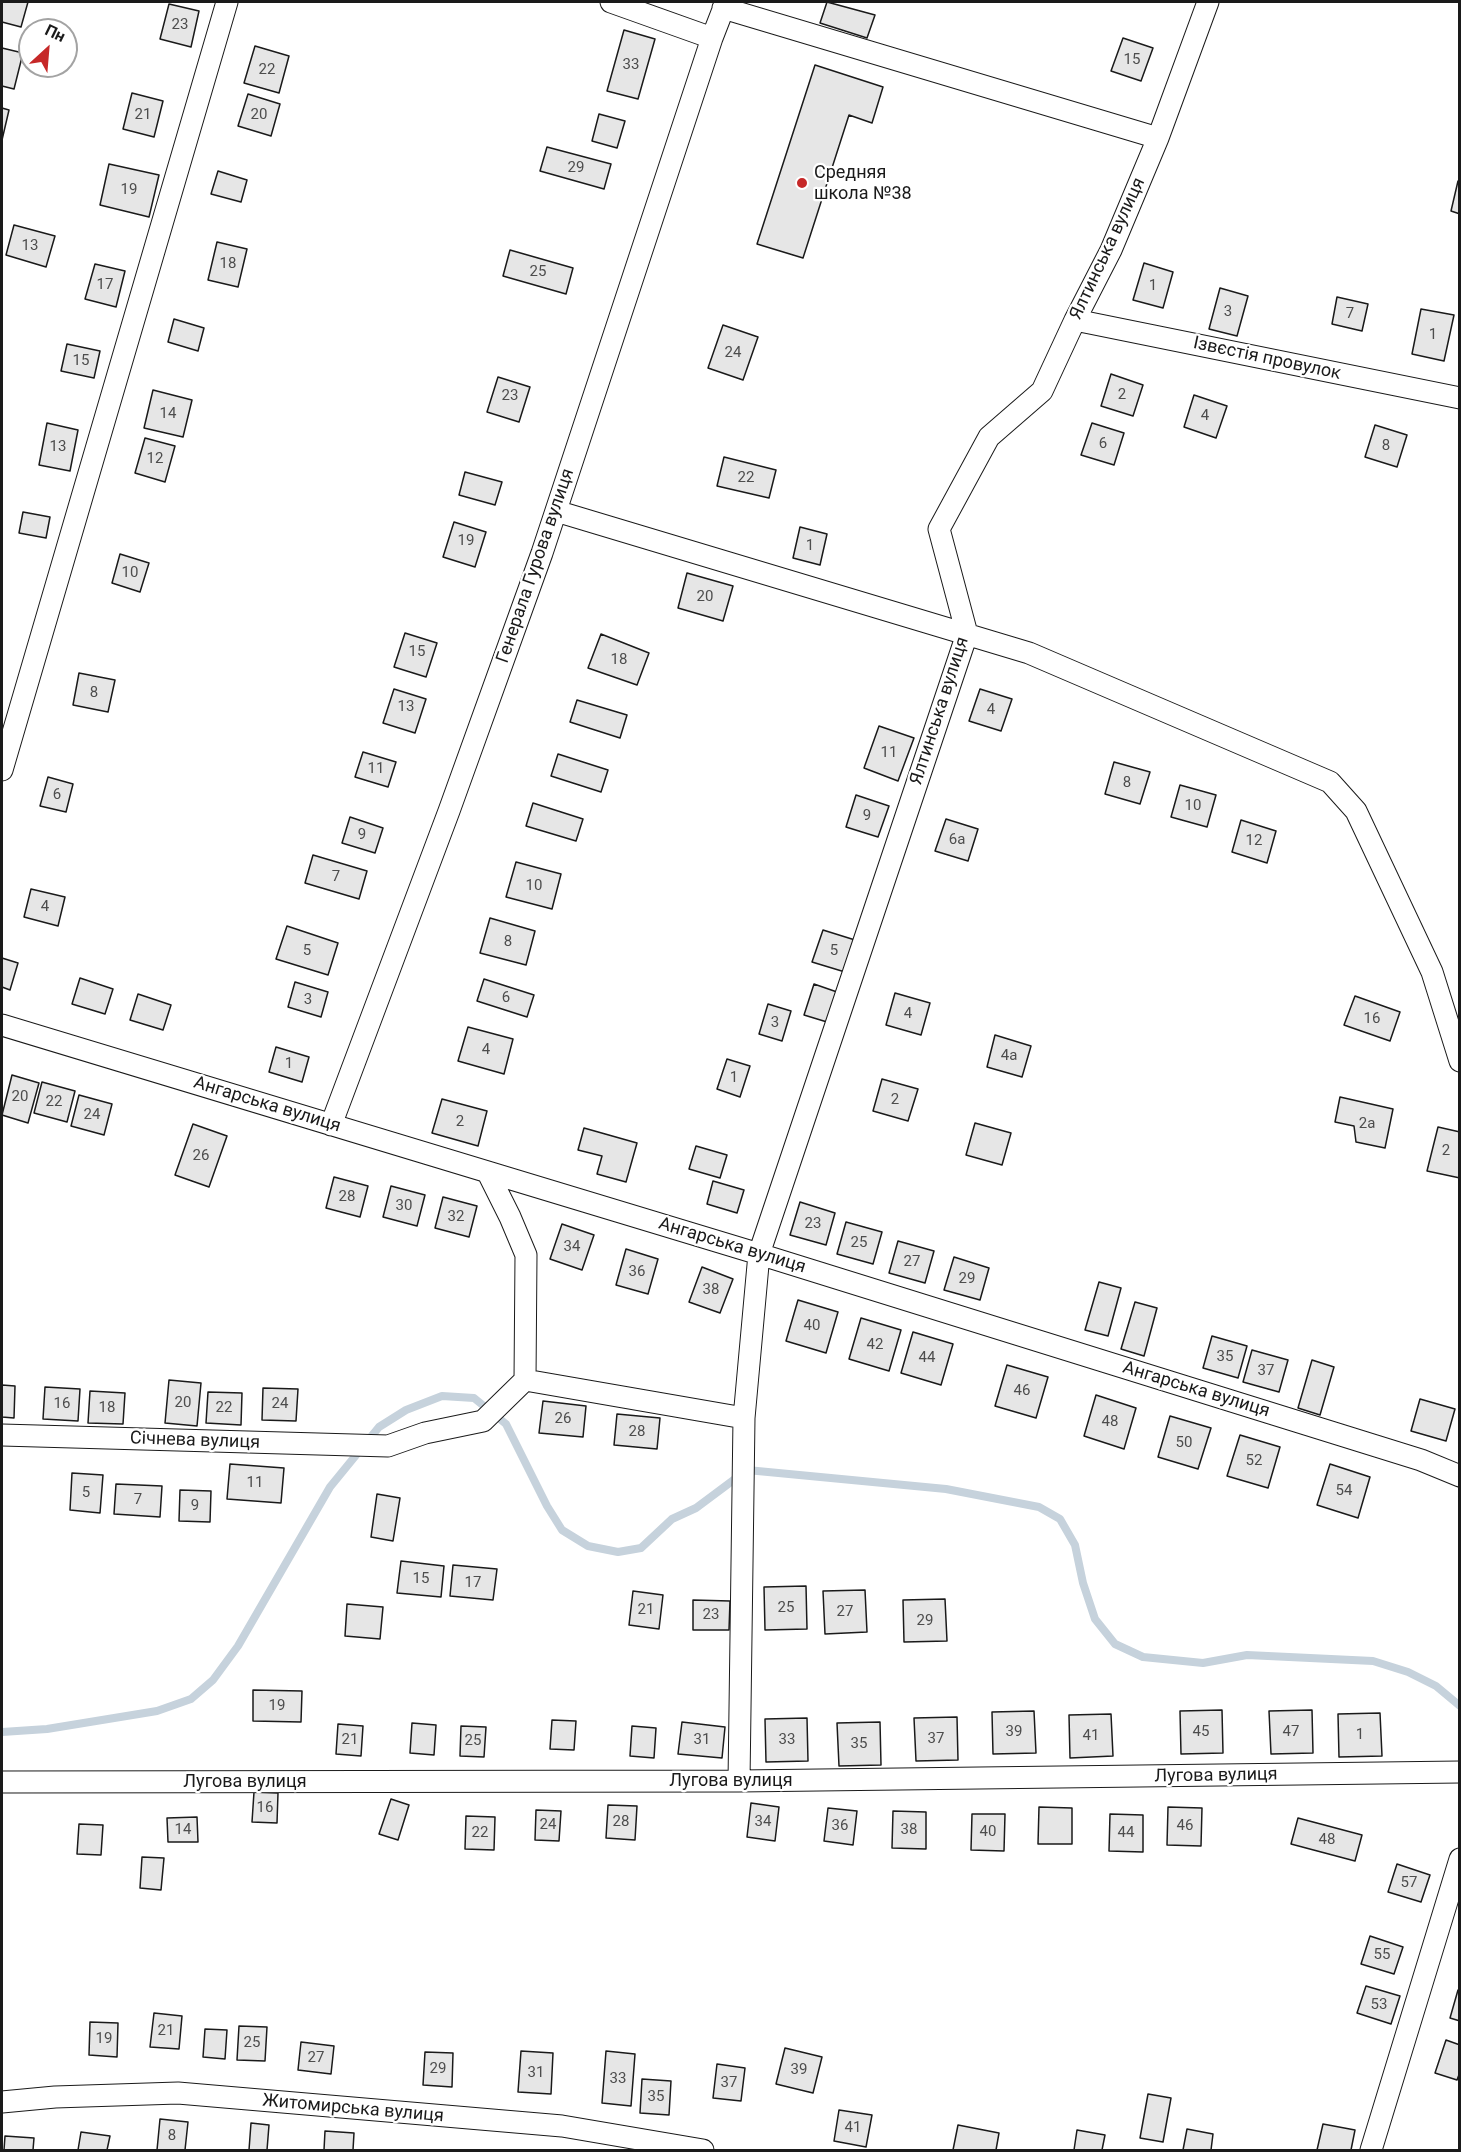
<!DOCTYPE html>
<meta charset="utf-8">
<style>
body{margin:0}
#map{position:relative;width:1461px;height:2152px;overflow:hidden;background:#fff;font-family:Roboto,sans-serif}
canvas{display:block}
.frame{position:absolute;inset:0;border:3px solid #1a1a1a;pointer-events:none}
.north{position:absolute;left:18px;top:18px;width:60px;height:60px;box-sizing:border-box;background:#fff;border:2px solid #a3a3a3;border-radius:50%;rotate:26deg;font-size:16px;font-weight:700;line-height:24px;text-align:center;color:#1a1a1a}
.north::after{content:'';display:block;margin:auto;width:21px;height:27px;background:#c62828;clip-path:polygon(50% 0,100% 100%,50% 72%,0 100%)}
</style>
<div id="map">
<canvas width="1461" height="2152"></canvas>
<div class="frame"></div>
<div class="north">Пн</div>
</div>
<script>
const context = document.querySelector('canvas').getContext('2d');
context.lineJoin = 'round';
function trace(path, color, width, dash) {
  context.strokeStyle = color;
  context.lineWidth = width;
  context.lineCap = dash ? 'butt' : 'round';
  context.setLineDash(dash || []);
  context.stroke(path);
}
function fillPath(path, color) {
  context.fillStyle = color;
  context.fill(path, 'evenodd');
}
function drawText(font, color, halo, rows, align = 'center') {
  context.font = font + ' Roboto,sans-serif';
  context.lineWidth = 4.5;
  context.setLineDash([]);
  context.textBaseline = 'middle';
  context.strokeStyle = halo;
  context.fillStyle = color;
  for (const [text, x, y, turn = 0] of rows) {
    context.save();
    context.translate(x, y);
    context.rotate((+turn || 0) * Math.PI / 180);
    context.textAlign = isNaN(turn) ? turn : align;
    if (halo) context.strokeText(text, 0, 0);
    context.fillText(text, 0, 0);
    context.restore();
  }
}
trace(new Path2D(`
 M2,1732l45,-3 110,-18 34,-12 22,-19 25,-34 92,-159 49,-60 27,-17 36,-14 32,2 32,26 41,82 15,24 26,16 30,6 23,-4 31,-29 24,-11 51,-38 199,19 93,18 21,12 15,26 8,38 12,36 20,25 28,13 60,6 44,-8 126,6 35,11 28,14 24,20`), '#c6d2dc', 8);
const building = new Path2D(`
 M2,2h26l-7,25 -19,-5z
 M827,2l48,13 -8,23 -47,-15z
 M169,4l30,7 -8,36 -31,-8z
 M624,30l31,9 -17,60 -31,-8z
 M1123,38l30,10 -12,33 -30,-10z
 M255,46l34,10 -10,37 -35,-10z
 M2,48l21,5 -9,36 -12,-3z
 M815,65l68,22 -11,36 -23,-8 -46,143 -46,-14z
 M132,93l31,8 -9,36 -31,-8z
 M248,94l32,10 -9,32 -33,-10z
 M2,108l7,2 -7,30z
 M599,114l26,7 -8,27 -25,-7z
 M547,147l64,17 -7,25 -64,-18z
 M109,164l50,11 -10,42 -49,-12z
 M218,171l29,9 -6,22 -30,-8z
 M1458,181h2v33l-9,-3z
 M14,225l41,11 -9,31 -40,-12z
 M217,242l30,7 -9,38 -30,-7z
 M510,250l63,18 -7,26 -63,-18z
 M1144,263l29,9 -10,36 -30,-8z
 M95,264l30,7 -9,36 -31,-8z
 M1220,288l28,8 -11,40 -28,-7z
 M1337,297l31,7 -6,27 -30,-7z
 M1421,309l33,6 -10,46 -32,-7z
 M174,319l30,9 -6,23 -30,-9z
 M723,325l35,12 -15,43 -35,-12z
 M67,344l33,7 -6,27 -33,-7z
 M1111,374l32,11 -10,31 -32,-10z
 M498,377l32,10 -11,35 -32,-10z
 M153,390l39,10 -9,37 -39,-9z
 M1194,395l33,11 -11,32 -32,-11z
 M47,423l31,7 -8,41 -31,-6z
 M1092,423l32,10 -10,32 -33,-10z
 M1375,425l32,10 -10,32 -32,-10z
 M145,438l30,8 -10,36 -30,-9z
 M724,457l52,13 -7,28 -52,-12z
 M465,472l37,10 -7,23 -36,-10z
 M23,512l27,5 -4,21 -27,-5z
 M454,522l32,10 -11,35 -32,-10z
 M800,527l27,7 -7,31 -27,-7z
 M120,554l29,9 -9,29 -28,-9z
 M687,573l46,13 -10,35 -45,-13z
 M405,633l32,10 -11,34 -32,-10z
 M601,634l48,19 -12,32 -49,-17z
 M79,673l36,7 -7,32 -35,-7z
 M394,689l32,10 -11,34 -32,-10z
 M980,689l32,10 -11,32 -32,-10z
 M577,700l50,15 -7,23 -50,-16z
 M879,726l35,12 -16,43 -34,-13z
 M363,752l33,10 -8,25 -33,-10z
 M558,754l50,16 -7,22 -50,-16z
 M1114,762l36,10 -10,32 -35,-10z
 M48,777l25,7 -7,28 -26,-6z
 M1180,785l36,10 -9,32 -36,-10z
 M856,795l33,11 -11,31 -32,-10z
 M533,803l50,16 -7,22 -50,-15z
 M350,817l33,11 -8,25 -33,-10z
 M946,819l32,10 -10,32 -33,-10z
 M1241,820l35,11 -9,32 -35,-11z
 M313,855l54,16 -8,28 -54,-16z
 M516,862l45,12 -9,35 -46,-12z
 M31,889l34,8 -7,29 -34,-9z
 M490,918l45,13 -9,34 -46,-12z
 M287,926l51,17 -10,32 -52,-16z
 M823,930l32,10 -10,32 -33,-10z
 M2,958l16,5 -8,27 -8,-3z
 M80,978l33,11 -8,25 -33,-10z
 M484,979l50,16 -7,22 -50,-16z
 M295,982l33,10 -7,25 -33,-10z
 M814,984l23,8 -10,30 -23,-7z
 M895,993l35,10 -9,32 -35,-10z
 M138,994l33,11 -8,25 -33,-10z
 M1355,996l45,16 -10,29 -46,-16z
 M768,1004l23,7 -9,30 -23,-7z
 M468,1027l45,12 -9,35 -46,-13z
 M995,1035l36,11 -9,31 -35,-10z
 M276,1047l33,10 -7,25 -33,-10z
 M727,1059l23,7 -10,31 -23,-8z
 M12,1075l27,8 -11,40 -26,-8z
 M882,1079l36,10 -10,32 -35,-10z
 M42,1082l33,9 -8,31 -33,-9z
 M79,1095l33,9 -8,31 -33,-9z
 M1340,1097l53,12 -8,39 -29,-6 -2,-16 -19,-4z
 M442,1099l45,12 -9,35 -46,-13z
 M975,1123l36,10 -9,32 -36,-10z
 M193,1124l34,12 -18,51 -34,-12z
 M1438,1127l22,5v46l-33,-7z
 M584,1128l53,15 -11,39 -29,-8 5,-18 -24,-6z
 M696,1146l31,9 -7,23 -31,-9z
 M334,1177l34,9 -8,31 -34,-9z
 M713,1181l31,9 -7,23 -30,-9z
 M391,1186l34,9 -8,31 -34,-9z
 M443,1197l34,9 -8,31 -34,-9z
 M800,1202l35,11 -9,32 -36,-10z
 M846,1222l36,10 -9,32 -36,-10z
 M562,1224l32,11 -12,35 -32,-11z
 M898,1241l36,10 -9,32 -36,-10z
 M626,1249l32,10 -10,35 -32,-9z
 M954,1257l35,11 -9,32 -36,-10z
 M702,1267l31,12 -13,34 -31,-11z
 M1099,1282l22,6 -13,48 -23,-6z
 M798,1300l40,12 -12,41 -40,-12z
 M1135,1302l22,6 -13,48 -23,-7z
 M861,1318l40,12 -12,41 -40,-12z
 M913,1332l40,12 -12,41 -40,-12z
 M1212,1336l35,10 -9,32 -35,-10z
 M1252,1350l36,10 -9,32 -36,-10z
 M1312,1360l22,7 -14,48 -22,-7z
 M1007,1365l41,12 -12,41 -41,-12z
 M169,1380l32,3 -4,43 -32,-3z
 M2,1385l13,1 -1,32 -12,-1z
 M45,1387l35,2 -2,32 -35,-2z
 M263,1388l35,1 -2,32 -34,-1z
 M90,1391l35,2 -2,31 -35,-1z
 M208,1392l34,1 -1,32 -35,-2z
 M1096,1395l40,13 -12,41 -40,-13z
 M1420,1399l35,10 -9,32 -35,-10z
 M543,1401l43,5 -3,31 -44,-4z
 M617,1414l43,4 -3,31 -43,-4z
 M1170,1416l41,12 -13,41 -40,-12z
 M1240,1435l40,12 -12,41 -41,-12z
 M230,1464l54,4 -3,35 -54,-4z
 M1330,1464l40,13 -12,41 -41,-13z
 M72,1473l31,2 -3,38 -30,-3z
 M116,1484l46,2 -2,31 -46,-3z
 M180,1490l31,1 -1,31 -31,-1z
 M377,1494l23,4 -7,43 -22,-4z
 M401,1561l43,5 -3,31 -44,-4z
 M453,1565l44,4 -4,31 -43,-4z
 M806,1586l1,43 -42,1 -1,-43z
 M865,1590l2,42 -42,2 -2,-43z
 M633,1591l30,4 -4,34 -30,-4z
 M945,1599l2,42 -43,1 -1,-42z
 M693,1600l37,1 -1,29h-36z
 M347,1604l36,3 -3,32 -35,-3z
 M253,1690l49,1 -1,31 -48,-1z
 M1222,1710l1,43 -42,1 -1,-43z
 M1312,1710l1,43 -42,1 -2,-43z
 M1034,1711l2,42 -43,1 -1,-42z
 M1380,1713l2,43 -43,1 -1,-43z
 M1111,1714l2,42 -43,2 -1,-43z
 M957,1717l1,43 -42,1 -2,-43z
 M807,1718l1,43 -42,1 -1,-43z
 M552,1720l24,1 -2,29 -24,-1z
 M682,1722l43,5 -3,31 -44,-4z
 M880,1722l1,43 -42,1 -2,-43z
 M412,1723l24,2 -2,30 -24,-2z
 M338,1724l25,2 -2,30 -25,-2z
 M461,1726l25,1 -2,30 -24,-1z
 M632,1726l24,2 -2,30 -24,-2z
 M254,1792l24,1 -1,30 -25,-1z
 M391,1799l18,6 -11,35 -19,-6z
 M751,1803l28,4 -4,34 -28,-4z
 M608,1805l29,1 -2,34 -29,-2z
 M1039,1807l33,1v36h-34z
 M1168,1807l34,1 -1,38 -34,-1z
 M828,1808l29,3 -4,34 -29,-4z
 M536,1810l25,1 -2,30 -24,-1z
 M893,1811l33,1v37l-34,-1z
 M972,1814h33l-1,37 -33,-1z
 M1110,1814l33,1v37l-34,-1z
 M466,1816l29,1 -1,33 -29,-1z
 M197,1817l1,25h-30l-1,-24z
 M1298,1818l64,17 -7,26 -64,-17z
 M79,1824l24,1 -2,30 -24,-1z
 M142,1857l22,1 -3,32 -21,-2z
 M1397,1864l33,11 -9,27 -33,-10z
 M1370,1936l33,11 -9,27 -33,-10z
 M1366,1986l34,10 -9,28 -34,-11z
 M1458,1990h2v31l-10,-3z
 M154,2013l28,3 -3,33 -29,-2z
 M90,2022l28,1 -1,34 -28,-2z
 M239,2026l28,1 -2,34 -28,-1z
 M205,2029l22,1 -2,29 -22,-2z
 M1446,2040l14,5v27l-3,8 -22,-7z
 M301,2042l33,4 -3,28 -33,-4z
 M785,2048l37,9 -9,36 -37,-9z
 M521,2051l32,2 -2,41 -33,-2z
 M606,2051l29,3 -4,52 -29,-3z
 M425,2052l28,1 -1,34 -29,-2z
 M717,2064l28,4 -4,33 -28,-3z
 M642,2079l29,2 -2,34 -29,-2z
 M1148,2094l23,4 -8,44 -23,-4z
 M839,2110l33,5 -6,32 -32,-6z
 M160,2119l28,3 -3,28h-28z
 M251,2123l18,2 -2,25h-18z
 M1323,2124l32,6 -4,20h-34z
 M958,2125l41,8 -3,17h-43z
 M1187,2129l26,5 -2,16h-28z
 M1077,2130l28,5 -3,15h-28z
 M325,2131l29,2 -1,17h-29z
 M81,2132l29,4 -3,14h-29z
 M5,2136l29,2 -1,12h-29z`);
fillPath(building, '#e6e6e6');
trace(building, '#1a1a1a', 1.5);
const minor = new Path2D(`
 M611,2l101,36
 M723,8l435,130
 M1075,320l385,78
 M556,511l473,142 301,129 26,29 76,161 28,89
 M2,770l225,-768
 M2,1025l757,229 662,206 39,16
 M331,1125l118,-314 93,-258 170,-515 14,-36
 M525,1380l219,38
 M2,1435l386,11 37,-13 58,-12 42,-41 1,-125 -16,-38 -22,-44
 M739,1781l5,-363 15,-164 208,-620 -28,-105 50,-92 53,-46 33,-71 36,-70 47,-112 50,-136
 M2,1782l737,-1 721,-9
 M2,2102l53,-5 123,-4 384,33 141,24
 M1371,2150l89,-291`);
trace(minor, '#1a1a1a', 23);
trace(minor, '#fff', 21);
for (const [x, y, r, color] of [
 [802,183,6,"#c62828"]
]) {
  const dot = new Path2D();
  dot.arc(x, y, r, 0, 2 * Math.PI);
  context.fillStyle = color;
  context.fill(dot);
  trace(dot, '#fff', 2);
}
drawText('15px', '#4d4d4d', null, [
 ["23",180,25],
 ["15",1132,60],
 ["33",631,65],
 ["22",267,70],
 ["21",143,115],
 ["20",259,115],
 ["29",576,168],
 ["19",129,190],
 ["13",30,246],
 ["18",228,264],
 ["25",538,272],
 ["17",105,285],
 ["1",1153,286],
 ["3",1228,312],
 ["7",1350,314],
 ["1",1433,335],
 ["24",733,353],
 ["15",81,361],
 ["2",1122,395],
 ["23",510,396],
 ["14",168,414],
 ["4",1205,416],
 ["6",1103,444],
 ["8",1386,446],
 ["13",58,447],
 ["12",155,459],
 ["22",746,478],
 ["19",466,541],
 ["1",810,546],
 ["10",130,573],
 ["20",705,597],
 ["15",417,652],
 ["18",619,660],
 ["8",94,693],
 ["13",406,707],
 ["4",991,710],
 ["11",889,753],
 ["11",376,769],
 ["8",1127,783],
 ["6",57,795],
 ["10",1193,806],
 ["9",867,816],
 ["9",362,835],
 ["6а",957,840],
 ["12",1254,841],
 ["7",336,877],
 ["10",534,886],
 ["4",45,907],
 ["8",508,942],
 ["5",307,951],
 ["5",834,951],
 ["6",506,998],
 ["3",308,1000],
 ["4",908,1014],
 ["16",1372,1019],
 ["3",775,1023],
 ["4",486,1050],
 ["4а",1009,1056],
 ["1",289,1064],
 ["1",734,1078],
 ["20",20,1097],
 ["2",895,1100],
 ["22",54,1102],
 ["24",92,1115],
 ["2",460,1122],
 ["2а",1367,1124],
 ["2",1446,1151],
 ["26",201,1156],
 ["28",347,1197],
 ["30",404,1206],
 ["32",456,1217],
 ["23",813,1224],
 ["25",859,1243],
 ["34",572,1247],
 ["27",912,1262],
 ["36",637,1272],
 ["29",967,1279],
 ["38",711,1290],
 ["40",812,1326],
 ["42",875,1345],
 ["35",1225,1357],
 ["44",927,1358],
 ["37",1266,1371],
 ["46",1022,1391],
 ["20",183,1403],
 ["16",62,1404],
 ["24",280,1404],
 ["18",107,1408],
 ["22",224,1408],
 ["26",563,1419],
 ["48",1110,1422],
 ["28",637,1432],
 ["50",1184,1443],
 ["52",1254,1461],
 ["11",255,1483],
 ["54",1344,1491],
 ["5",86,1493],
 ["7",138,1500],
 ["9",195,1506],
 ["15",421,1579],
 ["17",473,1583],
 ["25",786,1608],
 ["21",646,1610],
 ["27",845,1612],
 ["23",711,1615],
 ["29",925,1621],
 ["19",277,1706],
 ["39",1014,1732],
 ["45",1201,1732],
 ["47",1291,1732],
 ["1",1360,1735],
 ["41",1091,1736],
 ["37",936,1739],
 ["21",350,1740],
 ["31",702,1740],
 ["33",787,1740],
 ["25",473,1741],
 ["35",859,1744],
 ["16",265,1808],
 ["28",621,1822],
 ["34",763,1822],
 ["24",548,1825],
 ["36",840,1826],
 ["46",1185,1826],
 ["14",183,1830],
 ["38",909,1830],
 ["40",988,1832],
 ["22",480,1833],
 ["44",1126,1833],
 ["48",1327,1840],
 ["57",1409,1883],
 ["55",1382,1955],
 ["53",1379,2005],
 ["21",166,2031],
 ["19",104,2039],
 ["25",252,2043],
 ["27",316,2058],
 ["29",438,2069],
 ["39",799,2070],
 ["31",536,2073],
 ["33",618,2079],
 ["37",729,2083],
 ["35",656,2097],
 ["41",853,2128],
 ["8",172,2136]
]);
drawText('18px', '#1a1a1a', '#fff', [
 ["Средняя",814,173],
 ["школа №38",814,194]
], 'left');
drawText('18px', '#1a1a1a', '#fff', [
 ["Ялтинська вулиця",1108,249,-65],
 ["Ізвєстія провулок",1267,359,12],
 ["Генерала Гурова вулиця",536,566,-71],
 ["Ялтинська вулиця",940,711,-72],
 ["Ангарська вулиця",267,1105,17],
 ["Ангарська вулиця",732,1246,17],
 ["Ангарська вулиця",1196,1390,17],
 ["Січнева вулиця",195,1441,2],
 ["Лугова вулиця",1216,1776,-1],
 ["Лугова вулиця",731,1781],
 ["Лугова вулиця",245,1782],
 ["Житомирська вулиця",353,2109,5]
]);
</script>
